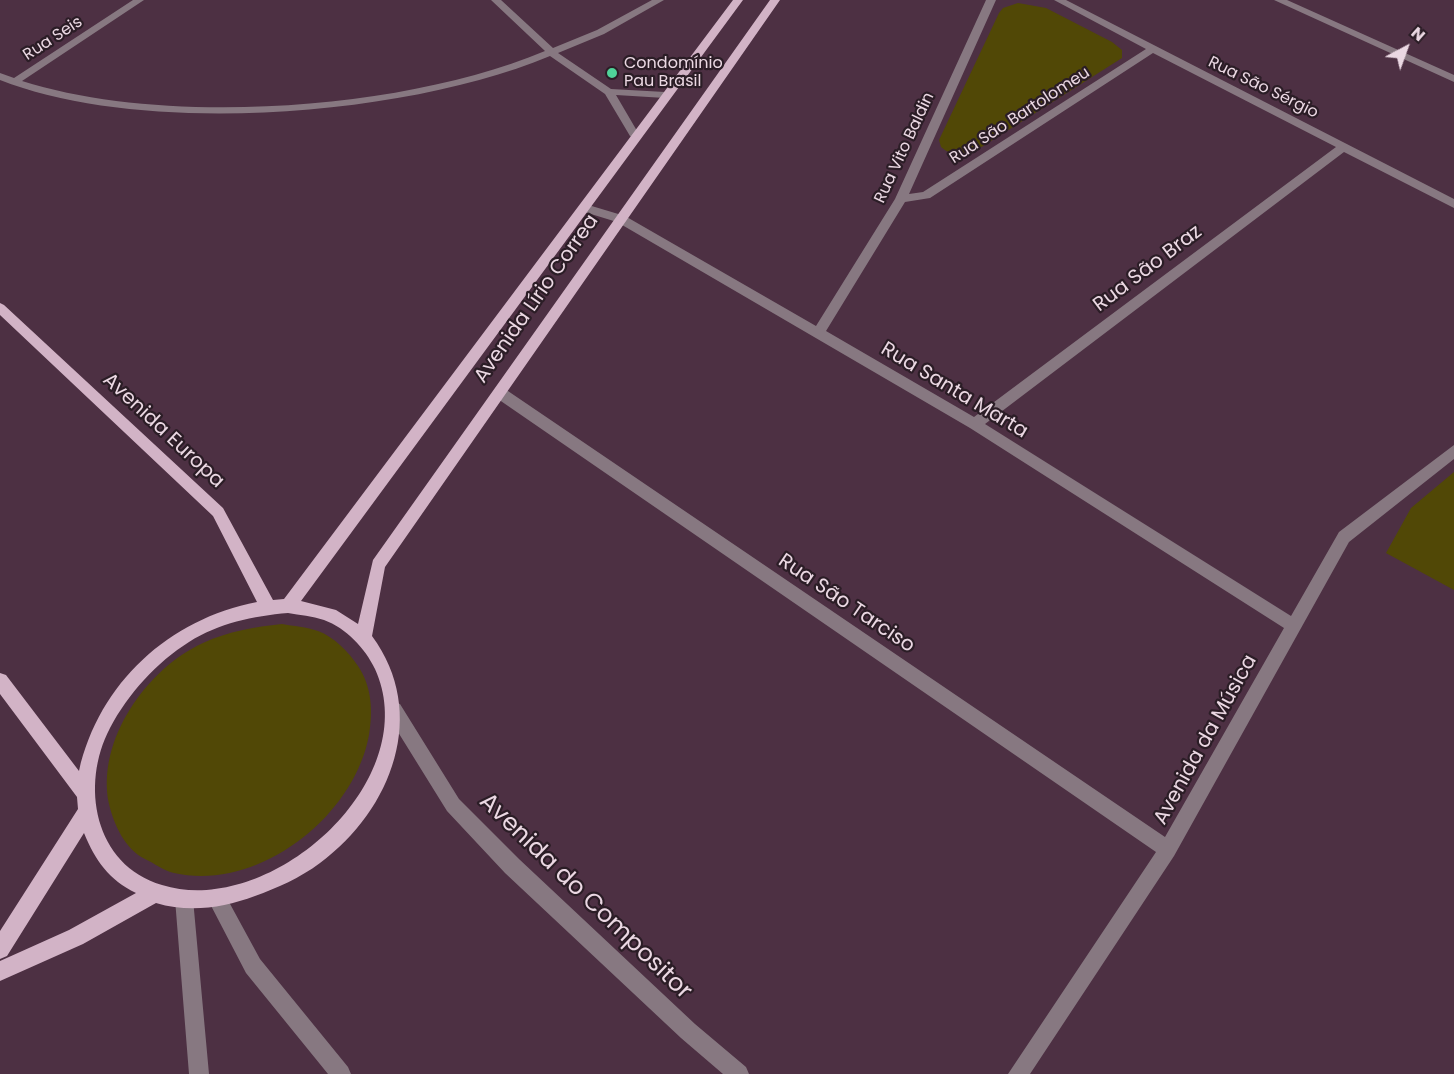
<!DOCTYPE html>
<meta charset="utf-8">
<style>
body{margin:0}
#map{position:relative;width:1454px;height:1074px;overflow:hidden;background:#4d3043;font-family:Poppins,sans-serif}
canvas{display:block}
.north{position:absolute;left:1376px;top:18px;width:60px;height:60px;-webkit-text-stroke:4px #2b1d26;paint-order:stroke;rotate:41deg;font-size:16px;font-weight:700;line-height:24px;text-align:center;color:#ebd8e3}
.north::after{content:'';display:block;margin:auto;width:21px;height:27px;background:#ebd8e3;clip-path:polygon(50% 0,100% 100%,50% 72%,0 100%)}
</style>
<div id="map">
<canvas width="1454" height="1074"></canvas>
<div class="north">N</div>
</div>
<script>
const context = document.querySelector('canvas').getContext('2d');
context.lineJoin = 'round';
function fillPath(path, color) {
  context.fillStyle = color;
  context.fill(path, 'evenodd');
}
function trace(path, color, width, dash) {
  context.strokeStyle = color;
  context.lineWidth = width;
  context.lineCap = dash ? 'butt' : 'round';
  context.setLineDash(dash || []);
  context.stroke(path);
}
function drawText(font, color, halo, rows, align = 'center') {
  context.font = font + ' Poppins,sans-serif';
  context.lineWidth = 4.5;
  context.setLineDash([]);
  context.textBaseline = 'middle';
  context.strokeStyle = halo;
  context.fillStyle = color;
  for (const [text, x, y, turn = 0] of rows) {
    context.save();
    context.translate(x, y);
    context.rotate((+turn || 0) * Math.PI / 180);
    context.textAlign = isNaN(turn) ? turn : align;
    if (halo) context.strokeText(text, 0, 0);
    context.fillText(text, 0, 0);
    context.restore();
  }
}
fillPath(new Path2D(`
 M1018,3l28,5 66,34 10,8v8l-150,95c-11,3 -22,2 -31,-6l-2,-7 60,-127 4,-5z
 M1454,472v118l-68,-37 25,-45z
 M282,624c11,2 25,3 36,7 16,6 30,20 40,35 14,21 15,45 11,69 -15,82 -111,157 -195,138 -10,-2 -20,-10 -29,-14 -20,-10 -31,-34 -36,-55 -13,-63 37,-135 94,-161 26,-12 51,-16 79,-19z`), '#514806');
fillPath(new Path2D(`
 M133,0h11l-122,81c145,46 383,29 523,-30l-54,-51h10l52,48 44,-18 55,-30h12l-60,34 -46,19 53,36 54,3 5,3 -5,3 -49,-3 24,41 -5,3 -5,-3 -25,-42 -55,-38c-143,60 -405,81 -550,24v-7l14,5z
 M986,0h10l-87,194 14,-2 223,-143 -92,-49h12l388,199v9l-110,-56 -359,272 306,192 48,-84 115,-87v14l-105,83 -175,314 -144,218h-22l148,-222 -661,-455 -2,-4 2,-4h10l660,448 119,-209 -314,-200 -353,-206 -36,-11 -2,-3 6,-4 40,12 191,110 79,-127zM1153,53l183,94 -362,270 -148,-86 79,-129 25,-4z
 M1274,0h13l167,75v7z
 M394,702l6,2 59,95 60,60 176,165 51,43 3,7h-26l-42,-36 -176,-165 -58,-62 -59,-95 -2,-6 2,-6z
 M216,889l7,2 37,68 88,108 3,7h-23l-82,-101 -39,-75 2,-7z
 M184,890l7,2 2,7 16,175h-20l-14,-175 2,-7z`), '#877881');
fillPath(new Path2D(`
 M733,0h10l-442,601 35,9 22,14 15,-64 397,-560h10l-395,567 -13,69c57,77 20,174 -52,227 -20,15 -43,25 -65,33 -32,12 -66,17 -99,7l-73,41 -83,37v-20l69,-31 67,-37c-27,-13 -41,-33 -52,-60l-77,123 -7,3v-28l78,-122 -1,-12 -77,-103v-21l6,2 73,96c20,-88 90,-152 178,-169l-44,-86 -213,-201v-12l4,2 219,203 50,92 11,-1zM288,613c12,2 24,3 36,7 22,8 41,28 51,49 51,112 -105,250 -213,216 -68,-20 -82,-100 -52,-157 18,-34 47,-66 79,-86 30,-19 64,-26 99,-29z`), '#d2b3c6');
for (const [x, y, r, color] of [
 [612,73,6,"#4fd399"]
]) {
  const dot = new Path2D();
  dot.arc(x, y, r, 0, 2 * Math.PI);
  context.fillStyle = color;
  context.fill(dot);
  trace(dot, '#2b1d26', 2);
}
drawText('16px', '#ebd8e3', '#2b1d26', [
 ["Rua Seis",53,39,-33],
 ["Rua São Sérgio",1263,88,26],
 ["Rua São Bartolomeu",1020,116,-33],
 ["Rua Vito Baldin",905,148,-65]
]);
drawText('16px', '#ebd8e3', '#2b1d26', [
 ["Condomínio",624,64],
 ["Pau Brasil",624,82]
], 'left');
drawText('20px', '#ebd8e3', '#2b1d26', [
 ["Rua São Braz",1148,269,-37],
 ["Avenida Lírio Correa",537,299,-55],
 ["Rua Santa Marta",954,391,31],
 ["Avenida Europa",163,431,43],
 ["Rua São Tarciso",846,604,34],
 ["Avenida da Música",1206,740,-61]
]);
drawText('24px', '#ebd8e3', '#2b1d26', [
 ["Avenida do Compositor",585,897,44]
]);
</script>
